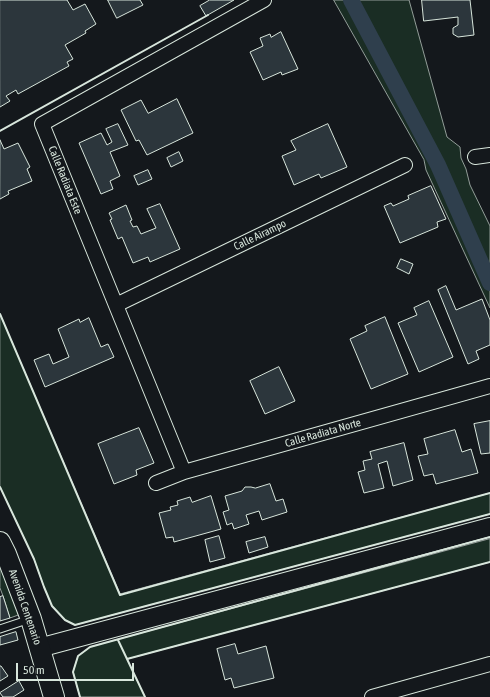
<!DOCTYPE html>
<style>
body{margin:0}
#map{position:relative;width:490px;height:697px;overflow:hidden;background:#14181c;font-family:"Asap Condensed",sans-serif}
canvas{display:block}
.scale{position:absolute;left:16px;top:663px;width:118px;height:18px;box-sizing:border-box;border:2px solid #d8e6dc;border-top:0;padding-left:5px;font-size:12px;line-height:14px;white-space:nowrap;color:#d8e6dc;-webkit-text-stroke:3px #14181c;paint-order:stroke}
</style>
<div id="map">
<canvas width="490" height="697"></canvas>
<div class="scale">50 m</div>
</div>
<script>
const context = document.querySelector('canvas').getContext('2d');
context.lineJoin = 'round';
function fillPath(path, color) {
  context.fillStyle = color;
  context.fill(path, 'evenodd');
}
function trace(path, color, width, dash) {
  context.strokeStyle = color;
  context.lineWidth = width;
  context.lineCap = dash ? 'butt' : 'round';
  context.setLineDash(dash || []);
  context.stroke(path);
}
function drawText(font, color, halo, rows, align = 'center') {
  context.font = font + ' "Asap Condensed",sans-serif';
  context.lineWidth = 3;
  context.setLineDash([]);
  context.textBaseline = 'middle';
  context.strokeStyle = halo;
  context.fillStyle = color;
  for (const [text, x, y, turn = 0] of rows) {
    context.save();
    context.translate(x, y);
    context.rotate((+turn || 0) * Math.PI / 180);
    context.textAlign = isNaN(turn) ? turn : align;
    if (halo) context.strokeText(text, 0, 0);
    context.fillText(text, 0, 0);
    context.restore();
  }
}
const green = new Path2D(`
 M334,0h75l38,137 13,10 1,11 5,11 4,16 20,41v82l-64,-138 -2,-10z
 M0,314l120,280 370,-101v21l-415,111 -10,-5 -13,-14 -8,-19 -10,-28 -34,-72z
 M490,539v23l-363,97 18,38h-65l-7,-25 5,-16 12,-9z
 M0,559l21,55 -11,4 -7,-22 -3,-8z`);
fillPath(green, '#1a2d24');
trace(green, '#939e99', 1);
trace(new Path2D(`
 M351,0l87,165 52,118`), '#2f3f4d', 16);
const building = new Path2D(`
 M0,0h67l6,10 12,-6 11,20 -11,7 1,2 -21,12 8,14 -6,3 2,4 -51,28 -2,-4 -10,6 4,5 -10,6z
 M108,0h32l3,5 -26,13z
 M210,0h24l-28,16 -6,-10z
 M422,0h48l4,35 -16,2 -5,-3v-6l5,-3v-8l-34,4z
 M281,32l17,37 -16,6 -1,-3 -18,8 -13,-28 13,-6 -3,-8 10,-4 1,3z
 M177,99l16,34 -46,22 -8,-15 -3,1 -15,-31 20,-10 7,13z
 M118,124l10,21 -18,7 10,24 -10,5 3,8 -12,5 -22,-51 22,-10 6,12 5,-3 -6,-13z
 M328,124l19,43 -26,11 -2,-4 -25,11 -12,-29 14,-6 -5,-9z
 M0,140l4,9 14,-6 12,24 -3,2 5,12 -24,10 1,3 -9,5z
 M179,152l4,9 -12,6 -4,-9z
 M148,170l4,9 -14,6 -4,-9z
 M431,186l15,33 -9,3 1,5 -38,16 -16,-37 7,-3 2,3 16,-7 -1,-3z
 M160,204l20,45 -30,13 -2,-5 -15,6 -11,-26 -4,2 -8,-19 2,-1 -3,-6 17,-8 6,15 -2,1 3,6 4,-1 4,8 15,-6 -9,-19z
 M401,259l12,5 -4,10 -12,-6z
 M446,286l10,24 26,-11 8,21v25l-14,6 3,8 -11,5 -30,-74z
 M429,301l24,56 -34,15 -21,-49 19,-8 -3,-7z
 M385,317l23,57 -37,15 -21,-50 17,-8 -2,-5z
 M89,318l12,29 7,-3 6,13 -69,30 -11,-27 15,-6 4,10 16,-7 -11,-28 21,-10 1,3z
 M279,367l16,34 -30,13 -15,-33z
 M490,421v32l-9,1 -7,-30z
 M139,428l15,35 -18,7 1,5 -23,9 -16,-40z
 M455,430l7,22 9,-3 7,24 -42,11 -3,-10 -9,2 -6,-20 10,-2 -4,-15z
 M404,443l9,37 -20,6 -6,-25 -9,3 6,24 -20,5 -6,-21 7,-2 -2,-9 9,-2 -2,-7z
 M270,484l6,17 7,-2 4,13 -25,8 -3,-9 -13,4 3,9 -15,5 -2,-6 -5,2 -4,-13 6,-2 -4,-14 17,-5 3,-4h6l4,1z
 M211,496l10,33 -47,13 -1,-5 -7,1 -7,-25 12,-3 -1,-3 8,-2 -1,-4 13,-4 2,5z
 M219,536l6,22 -15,4 -5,-22z
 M265,537l3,10 -19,6 -3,-11z
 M3,596l7,22 -10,3v-24z
 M16,632l2,8 -18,5v-8z
 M235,644l3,10 28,-8 8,32 -40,10 -3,-10 -6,2 -8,-31z
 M0,666h1l7,10 -8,5z
 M19,681l5,9 -11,7h-10l-3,-4z`);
fillPath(building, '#2c363c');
trace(building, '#d8e6dc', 1);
const service = new Path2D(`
 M0,629l30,-10`);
const minor = new Path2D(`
 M475,157l15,-2
 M116,305l289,-140
 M184,472l-142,-348 222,-124
 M156,483l28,-11 306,-86
 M372,697l118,-33`);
const tertiary = new Path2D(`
 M39,648l451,-121`);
const secondary = new Path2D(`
 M0,542l6,12 25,65 23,78`);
trace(service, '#d8e6dc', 9);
trace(minor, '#d8e6dc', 16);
trace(tertiary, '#d8e6dc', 20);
trace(secondary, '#d8e6dc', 22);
trace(service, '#14181c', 7);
trace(minor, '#14181c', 14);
trace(tertiary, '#14181c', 18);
trace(secondary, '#14181c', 20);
trace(new Path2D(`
 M0,131l208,-116
 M0,314l120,281 370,-102
 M0,487l34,72 10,28 8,19 13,14 10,5 415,-111
 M118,640l27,57
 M127,659l363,-97
 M80,697l-7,-25 5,-16 12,-9 400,-110`), '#d8e6dc', 2);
drawText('11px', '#d8e6dc', '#14181c', [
 ["Calle Radiata Este",65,180,68],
 ["Calle Airampo",260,235,-26],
 ["Calle Radiata Norte",323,433,-16],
 ["Avenida Centenario",25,607,71]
]);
</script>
